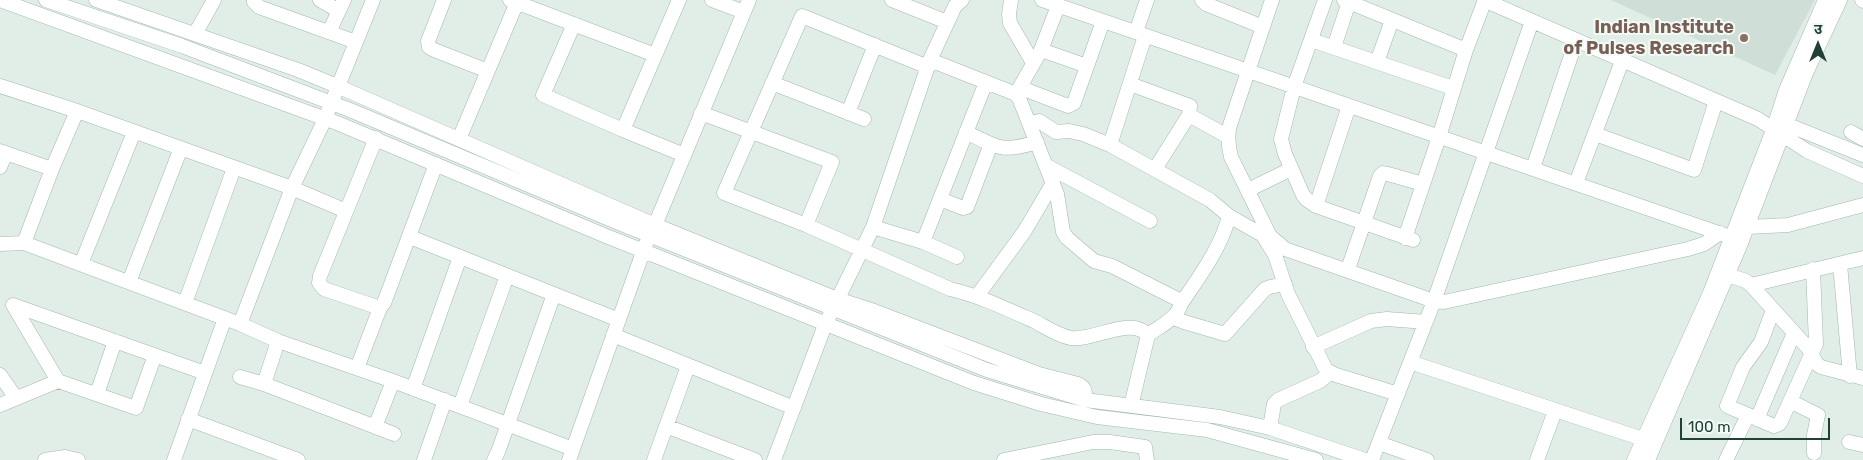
<!DOCTYPE html>
<meta charset="utf-8">
<style>
body{margin:0}
#map{position:relative;width:1863px;height:460px;overflow:hidden;background:#e1eee8;font-family:Rubik,"Noto Sans Devanagari",sans-serif}
canvas{display:block}
.north{position:absolute;left:1793px;top:20px;width:50px;height:50px;-webkit-text-stroke:4px #f2faf6;paint-order:stroke;rotate:0deg;font-size:14px;font-weight:700;line-height:20px;text-align:center;color:#1f4136}
.north::after{content:'';display:block;margin:auto;width:18px;height:22px;background:#1f4136;clip-path:polygon(50% 0,100% 100%,50% 72%,0 100%)}
.scale{position:absolute;left:1680px;top:418px;width:150px;height:22px;box-sizing:border-box;border:2px solid #1f4136;border-top:0;padding-left:6px;font-size:15px;line-height:18px;white-space:nowrap;color:#1f4136;-webkit-text-stroke:4px #f2faf6;paint-order:stroke}
</style>
<div id="map">
<canvas width="1863" height="460"></canvas>
<div class="north">उ</div>
<div class="scale">100 m</div>
</div>
<script>
const context = document.querySelector('canvas').getContext('2d');
context.lineJoin = 'round';
function fillPath(path, color) {
  context.fillStyle = color;
  context.fill(path, 'evenodd');
}
function trace(path, color, width, dash) {
  context.strokeStyle = color;
  context.lineWidth = width;
  context.lineCap = dash ? 'butt' : 'round';
  context.setLineDash(dash || []);
  context.stroke(path);
}
function drawText(font, color, halo, rows, align = 'center') {
  context.font = font + ' Rubik,sans-serif';
  context.lineWidth = 4;
  context.setLineDash([]);
  context.textBaseline = 'middle';
  context.strokeStyle = halo;
  context.fillStyle = color;
  for (const [text, x, y, turn = 0] of rows) {
    context.save();
    context.translate(x, y);
    context.rotate((+turn || 0) * Math.PI / 180);
    context.textAlign = isNaN(turn) ? turn : align;
    if (halo) context.strokeText(text, 0, 0);
    context.fillText(text, 0, 0);
    context.restore();
  }
}
fillPath(new Path2D(`
 M1611,0h204l-40,75z`), '#cfded6');
const minor = new Path2D(`
 M0,0l337,123 269,113 368,147 67,21 56,13 110,13 109,30
 M46,0l136,46 168,64 269,113 368,147 98,30 135,17 50,11 95,32
 M96,0l202,70 39,16 318,139 182,74 37,12 165,63 39,10c8,4 7,8 7,16
 M254,0v2l5,5 97,35
 M320,0l19,11
 M444,0l-16,41 1,6 5,3 54,21
 M510,0l145,55
 M712,0l32,12
 M892,0l55,22
 M1011,0l-2,14 1,9 23,40
 M1042,0l700,241
 M1202,0l4,4 57,23
 M1272,0l-42,125c-3,11 -2,20 1,32l39,79 15,13 149,52 10,1 244,-53 16,-5 16,-11
 M1344,0l122,50
 M1484,0l274,119 49,32 56,25
 M1862,0l1,1
 M574,24l-31,71 80,35 61,25
 M329,32l15,-32
 M1136,32l11,-32
 M195,34l19,-34
 M1145,36l-35,109 100,55 19,16c-8,32 -30,61 -48,88
 M1311,40l142,48
 M1334,47l15,-45
 M1041,50l46,16
 M1377,62l15,-42
 M928,67l-126,-51 -78,177 82,32 144,64c30,7 57,20 86,33 11,6 23,14 35,16 23,3 60,-22 77,-3 13,-10 28,-15 33,-31l-2,-4 -67,-34 -18,-5 -27,-23 -4,-6 -6,-38 -38,-96 -3,-4 -86,-34
 M772,83l92,36
 M1130,84l60,22 -1,9 -34,54
 M0,86l77,25 215,77 54,23
 M1021,88l47,18 6,-3 29,-82
 M1016,94l25,-44 17,-44
 M1349,106l-33,100 97,34
 M701,113l131,49 -26,63
 M848,113l27,-68
 M1189,115l38,21
 M1778,121l85,34
 M1029,123l10,-2 17,11 13,-1 14,3 27,11
 M623,130l56,-130
 M966,132c32,16 36,21 71,10
 M1851,132l12,7
 M1595,134l99,36 22,-69
 M376,138l-56,138 -1,7 5,6 56,19
 M459,139l59,-139
 M0,151l52,18
 M1047,166l103,55
 M0,167l6,-14
 M1533,168l43,-127
 M1576,183l46,-122
 M1248,190l43,-21
 M940,199l23,9 4,-1 24,-63
 M1316,206l-10,-7 -3,-4 -18,-41 -4,-15 13,-52 31,-87
 M1229,216l30,17 11,3
 M873,227l50,15 34,15
 M1748,227l40,-2 75,-20
 M410,237l209,83
 M1264,237l11,18 13,39 38,76 10,5 62,19
 M1405,238l34,-101 27,-87 19,-50
 M923,242l63,-160
 M24,243l28,-74 25,-58
 M0,244l24,-1 216,81 38,17 115,40 180,68
 M81,264l53,-132
 M1840,264l10,112
 M1348,269l32,-93 3,-3 5,1 35,10
 M1728,275l18,6 5,4 57,63 9,16 4,3 42,11
 M129,282l52,-134
 M1751,285l112,-27
 M977,296l47,-64 29,-49
 M185,303l49,-135
 M1773,310l-12,32 -18,25 -16,39 47,20 5,-2 2,-3 35,-77 -3,-75
 M1174,318l10,4 41,12 40,-45 5,-2 15,-3
 M240,324l52,-136 33,-69 48,-119
 M613,335l181,73
 M1313,347l58,-26 16,-2 39,3
 M155,355l-19,53 -78,-27 -45,-76 192,68
 M1410,362l242,80
 M357,368l23,-60 4,-5 52,-139
 M0,375l16,23
 M240,377l24,7 130,50
 M264,384l14,-43
 M413,389l47,-132
 M97,394l18,-53
 M1790,401l28,14 -4,20v18
 M0,405l58,-24
 M460,406l47,-130
 M1131,406l17,-71
 M188,419l110,41
 M1757,419l37,-86
 M666,426l89,34
 M375,427l18,-46
 M1270,428l4,-24 4,-4 42,-19 10,-8
 M1849,442l14,3
 M1379,443l48,17
 M45,460l20,-3 13,3
 M174,460l51,-142
 M424,460l21,-60
 M494,460l4,-8 56,-158
 M569,460l80,-225 6,-10 94,-225
 M654,460l34,-94
 M774,460l51,-135 48,-98 57,-167 25,-54 7,-6
 M1004,460l89,-18h17l35,5 2,13
 M1372,460l62,-159 98,-280
 M1537,460l18,-49
 M1634,460l76,-167 63,-163 13,-40 39,-90
 M1648,460l91,-212 67,-175 34,-73
 M1726,460l22,-45`);
trace(minor, '#a3b7af', 15);
trace(minor, '#fff', 14);
for (const [x, y, r, color] of [
 [1744,38,5,"#8d6e63"]
]) {
  const dot = new Path2D();
  dot.arc(x, y, r, 0, 2 * Math.PI);
  context.fillStyle = color;
  context.fill(dot);
  trace(dot, '#f2faf6', 2);
}
drawText('bold 18px', '#785e54', '#f2faf6', [
 ["Indian Institute",1734,28],
 ["of Pulses Research",1734,49]
], 'right');
</script>
